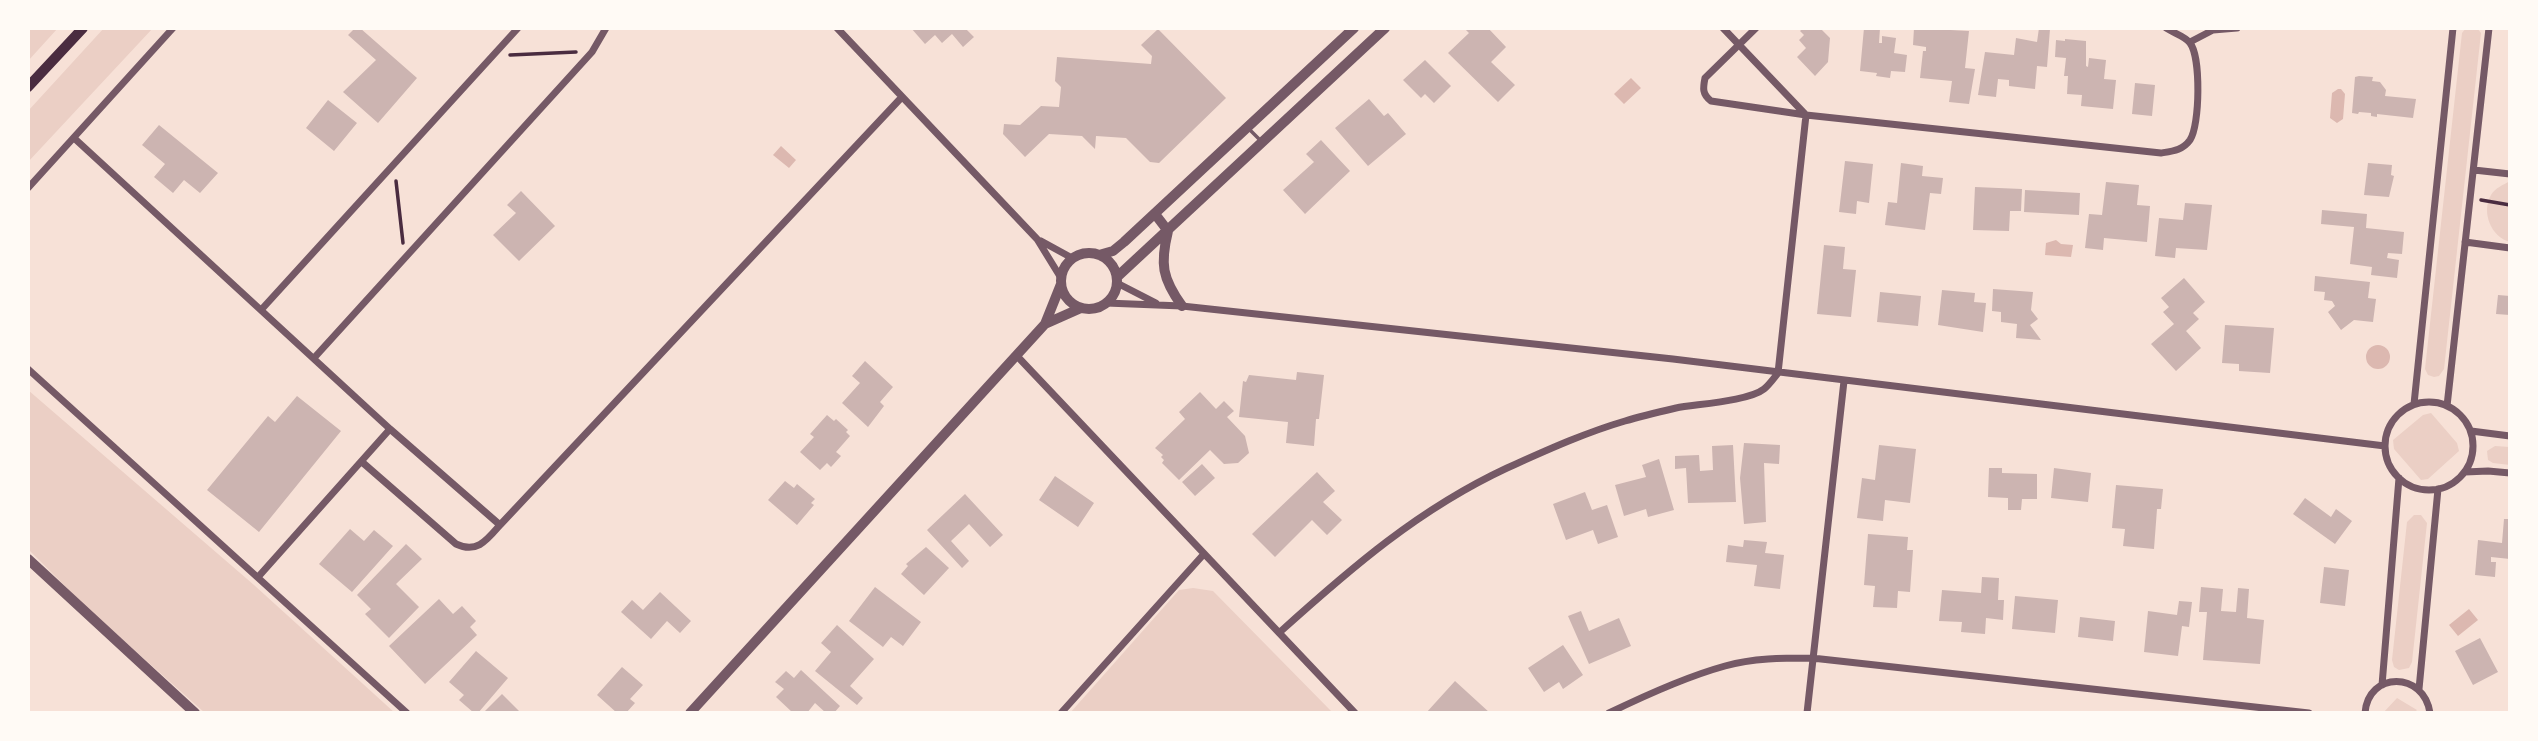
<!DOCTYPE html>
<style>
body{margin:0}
#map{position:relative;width:2538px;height:741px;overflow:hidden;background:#f7e1d7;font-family:"Roboto Condensed",sans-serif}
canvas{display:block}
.frame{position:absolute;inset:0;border:30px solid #fffaf5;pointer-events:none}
</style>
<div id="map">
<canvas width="2538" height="741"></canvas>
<div class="frame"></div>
</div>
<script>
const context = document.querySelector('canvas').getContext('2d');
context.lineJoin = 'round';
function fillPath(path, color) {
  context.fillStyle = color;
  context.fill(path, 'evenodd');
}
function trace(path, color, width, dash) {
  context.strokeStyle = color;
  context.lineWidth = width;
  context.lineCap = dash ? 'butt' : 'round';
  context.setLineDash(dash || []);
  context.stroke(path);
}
fillPath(new Path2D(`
 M28,28h30l-30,33z
 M104,28h49l-125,134v-51z
 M2466,28h11l4,5 -37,336 -5,7 -5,1 -6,-2 -3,-6 37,-336z
 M2510,181v61c-19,-5 -29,-30 -19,-47 4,-7 12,-10 19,-14z
 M28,390l226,195 141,128h-190l-119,-106 -58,-58z
 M2431,413l26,30 2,8 -31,28 -7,1 -27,-31 -1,-9 30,-25z
 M2495,446l15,1v18l-17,-2 -5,-3 -1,-9z
 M2414,515h7l6,8 -15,139 -3,6 -10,2 -5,-3 -2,-7 15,-138z
 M1193,588l20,3 120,122h-263l109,-123z
 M2397,698l20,12 -3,3h-31z`), '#ebcfc5');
fillPath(new Path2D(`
 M1631,78l10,10 -17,16 -10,-10z
 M2338,89h3l4,5 -2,25 -6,4 -7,-5 2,-25z
 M781,146l15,14 -7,8 -16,-13z
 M2056,240l5,4 12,1 -2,12 -26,-2 1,-12z
 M2366 357a12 12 0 1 1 24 0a12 12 0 1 1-24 0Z
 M2469,609l9,11 -20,16 -9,-11z`), '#dcb8b0');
fillPath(new Path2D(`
 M355,28h5l57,50 -39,45 -35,-31 33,-32 -28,-25z
 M911,28h54l9,9 -11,10 -11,-13 -10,9 -7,-8 -10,9z
 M1464,28h24l18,19 -15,15 24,23 -17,17 -50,-49 21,-20z
 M1803,28h17l10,10 -2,24 -13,14 -18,-19 9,-9 -7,-8 5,-5 -4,-4z
 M1864,28h16l-1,15h3v-7l14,2 -2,15 13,2 -2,17 -14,-1 -1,7 -14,-2 1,-3 -17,-2z
 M1914,28l55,3 -4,37 10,1 -6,35 -20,-2 3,-21 -32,-3 3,-27h3v-4l-13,-2z
 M2039,28l11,1 -3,38 -10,-1 -2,23 -26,-3v-6l-11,-1 -2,18 -18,-2 7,-43 29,3 2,-17 21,4z
 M1158,29l68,69 -67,65 -9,-1 -24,-24 -30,-2 -1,13 -13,-13 -33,-2 -24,23 -22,-23 1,-10 16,1 21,-19 18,1 2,-20 -6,-6 2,-24 94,7 1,-8 -11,-11z
 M2065,39l21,2v25l2,1 1,-9 17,2 -2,19 12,1 -3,29 -32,-3 1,-11 -15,-1 1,-18h-4l2,-18 -11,-1 1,-17 9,1z
 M1425,60l26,26 -17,17 -9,-9 -4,4 -18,-18z
 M2359,76l14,1 -1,4 8,1 6,8 -1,6 31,3 -3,19 -36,-4v3l-6,-1v-3l-12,-1 -1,2 -6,-1 3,-36z
 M2135,83l20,2 -3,31 -20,-2z
 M1369,99l15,17 4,-3 18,21 -38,32 -33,-38z
 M328,100l29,23 -23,28 -28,-23z
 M159,125l59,48 -18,20 -16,-13 -11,13 -19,-16 11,-13 -23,-19z
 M1321,140l29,31 -45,43 -22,-24 31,-28 -8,-8z
 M1845,161l28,3 -4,39 -12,-2 -1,13 -17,-2z
 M1901,163l22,3 -1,10 21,2 -2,16 -11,-1 -5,37 -40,-5 3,-23 9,1z
 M2368,163l24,2 -1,10 3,1 -5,21 -25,-2z
 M2106,182l33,3 -2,20 13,1 -3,36 -43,-4 -1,12 -18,-2 4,-34 13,1z
 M1975,187l47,2 -1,22h-11l-1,20 -36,-1z
 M2025,190l55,3 -1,22 -55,-3z
 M521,191l34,35 -36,35 -26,-26 23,-22 -9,-8z
 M2185,203l27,2 -5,45 -31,-2 -1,10 -20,-2 4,-38 24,2z
 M2322,210l45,4 -1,14 38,4 -2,22 -14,-1 -1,5 12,2 -2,18 -26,-3 1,-8 -22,-3 4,-37 -33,-3z
 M1824,245l21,2 -2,22 13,1 -5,47 -34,-3z
 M2315,276l55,6 -2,16 8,1 -3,23 -19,-2 -13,10 -13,-18 7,-6 -3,-5 -8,-1 1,-8 -11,-1z
 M2184,278l21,24 -12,11 6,6 -13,12 15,17 -25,23 -25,-27 23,-20 -11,-12 6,-5 -8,-9z
 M1993,289l40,3 -2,18 7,9 -8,6 11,15 -25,-2 1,-14 -16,-2v-10l-9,-1z
 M1942,290l33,3 -1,9 12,1 -3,29 -45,-7z
 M1880,292l41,4 -3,30 -41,-4z
 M2498,295l12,1v19l-14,-1z
 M2225,325l49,3 -4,45 -31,-2v-7l-17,-1z
 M865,361l28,26 -13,15 4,4 -16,21 -26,-24 18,-20 -8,-7z
 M1297,372l27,3 -5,44h-3l-2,27 -28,-3 2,-21 -49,-5 4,-36 3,1 3,-7 47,5z
 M1200,392l16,17 8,-8 10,10 -7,6 18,19 4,17 -11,10 -14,1 -14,-14 -31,30 -17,-17 2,-3 -3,-3 2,-2 -8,-7 30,-29 -6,-7z
 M297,396l44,35 -82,101 -52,-42 61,-74 7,6z
 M827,415l7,6 2,-2 12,11 -2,2 4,4 -14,16 5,4 -10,11 -4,-4 -7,7 -20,-18 14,-15 -4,-3z
 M1744,443l36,2 -1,19 -15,-1 2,59 -22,2 -4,-46z
 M1733,445l3,57 -48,1 -2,-35 -11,1v-13l24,-1 1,16 13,-1 -1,-24z
 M1879,445l37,4 -6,54 -25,-3 -2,21 -26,-3 5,-40 13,2z
 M1659,459l15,51 -26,7 -2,-8 -22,7 -9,-31 31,-8 -4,-12z
 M1202,464l13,14 -20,18 -13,-14z
 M1989,468h13v5l35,1v25h-15l-1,11h-13v-12l-20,-1z
 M2054,468l37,5 -3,29 -37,-4z
 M1317,472l18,19 -12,11 19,18 -15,15 -15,-15 -37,37 -23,-23z
 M1055,476l39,27 -16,24 -39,-27z
 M785,481l9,7 3,-4 18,15 -4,4 3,2 -17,20 -29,-25z
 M2116,485l47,4 -2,20h-4l-3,40 -31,-3 2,-17 -13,-1z
 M1585,492l7,18 15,-5 11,32 -20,7 -5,-14 -27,10 -13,-36z
 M965,494l38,41 -13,12 -21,-23 -18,17 18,20 -7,7 -35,-38z
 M2305,498l26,19 5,-8 16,12 -17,23 -42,-30z
 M2504,519h6v40l-19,-2v5h5l-1,15 -20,-2 3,-35 24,3z
 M350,529l14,12 10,-11 19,16 -41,46 -33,-28z
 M1868,534l40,3 -1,13h6l-3,42 -12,-1 -1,17 -24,-1 2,-21 -11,-1z
 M1744,540l23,2 -2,11 19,2 -4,34 -26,-3 3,-21 -31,-3 2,-17 15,2z
 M406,544l16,15 -26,25 23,23 -30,31 -24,-24 6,-5 -14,-14z
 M926,547l23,21 -25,27 -23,-21 7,-8 -2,-2z
 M2324,567l25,3 -4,36 -25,-3z
 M1982,577l17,1 -1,22h6l-1,20 -17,-2 -1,16 -24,-2 1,-10 -23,-1 3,-31 39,3z
 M875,587l46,35 -18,24 -12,-9 -8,10 -34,-26z
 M2201,587l22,2 -2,22 15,1 2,-24 11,1 -2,29 17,2 -4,44 -57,-4 4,-48h-8z
 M660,592l31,29 -11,12 -13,-12 -16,18 -30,-27 11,-12 11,10z
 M2015,596l43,4 -3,33 -43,-4z
 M439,599l14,15 9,-8 14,15 -6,6 7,8 -52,49 -36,-38z
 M2179,601l13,1 -3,25 -7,-1 -4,30 -34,-4 4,-41 29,4z
 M1581,611l8,20 30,-13 12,28 -42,18 -21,-48z
 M2080,617l35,4 -2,20 -35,-4z
 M837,625l37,34 -24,27 13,12 -6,7 -42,-34 16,-19 -10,-9z
 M2480,638l18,34 -25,13 -18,-34z
 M1563,645l20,30 -20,14 -4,-7 -15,10 -16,-24z
 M476,651l32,27 -30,35h-4l-15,-13 5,-5 -15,-13z
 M622,667l21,18 -13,14 5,4 -9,10h-9l-20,-18z
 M801,670l39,36 -6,7h-8l-11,-10 -8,10h-14l-17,-16 8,-8 -9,-7 11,-11 8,7z
 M1455,681l35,32h-64z
 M502,694l19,19h-38z`), '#ccb4b1');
trace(new Path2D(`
 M510,55l66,-3
 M396,181l7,62
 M2481,200l29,5`), '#4a2c40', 3.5);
trace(new Path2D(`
 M1249,129l12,12`), '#755966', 3.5);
trace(new Path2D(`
 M837,28l200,211 24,39
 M1723,28l82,86
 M1756,28l-51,50c-2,10 -3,16 6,23l95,14 355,38c12,-2 22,-3 29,-13 10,-15 11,-83 0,-97 -5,-7 -17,-10 -24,-15
 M2190,42l23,-12 24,-2
 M74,138l316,291 110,96 401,-427
 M2474,170l36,4
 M28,188l145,-160
 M1041,241l31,17
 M2465,242l45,6
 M1117,283l39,20
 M1106,303l76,3 491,53 712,87
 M261,310l257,-282
 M1017,356l338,357
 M314,358l278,-306 14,-24
 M28,369l379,344
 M2385 446a44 44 0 1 1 88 0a44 44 0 1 1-88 0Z
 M2414,404l39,-376
 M2447,406l42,-378
 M2471,431l39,5
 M362,462l94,82c21,10 31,-4 44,-19
 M2465,472l23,-1 22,2
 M259,576l131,-147
 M1280,632c71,-64 139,-123 227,-164 38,-17 77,-35 118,-47 17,-5 34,-9 51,-13 21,-4 73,-7 88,-19 5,-4 10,-11 14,-16l28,-258
 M2382,685l17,-207
 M2419,689l19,-200
 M1061,713l142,-158
 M1609,713c37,-18 76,-36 116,-47 28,-8 58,-8 87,-8l497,55
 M1807,713l37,-332
 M2365,713c3,-42 59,-42 65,0`), '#755966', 7);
trace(new Path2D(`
 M1155,214l13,17
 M1168,231c-8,33 -6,47 14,75
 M1061 281a28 28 0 1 1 56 0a28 28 0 1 1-56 0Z
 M1099,255l14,-4 11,-9 230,-214
 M1117,277l268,-249
 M1045,324l36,-16
 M28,559l167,154
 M690,713l355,-389 16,-40`), '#755966', 10);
trace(new Path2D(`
 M28,87l55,-59`), '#4a2c40', 10);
</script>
